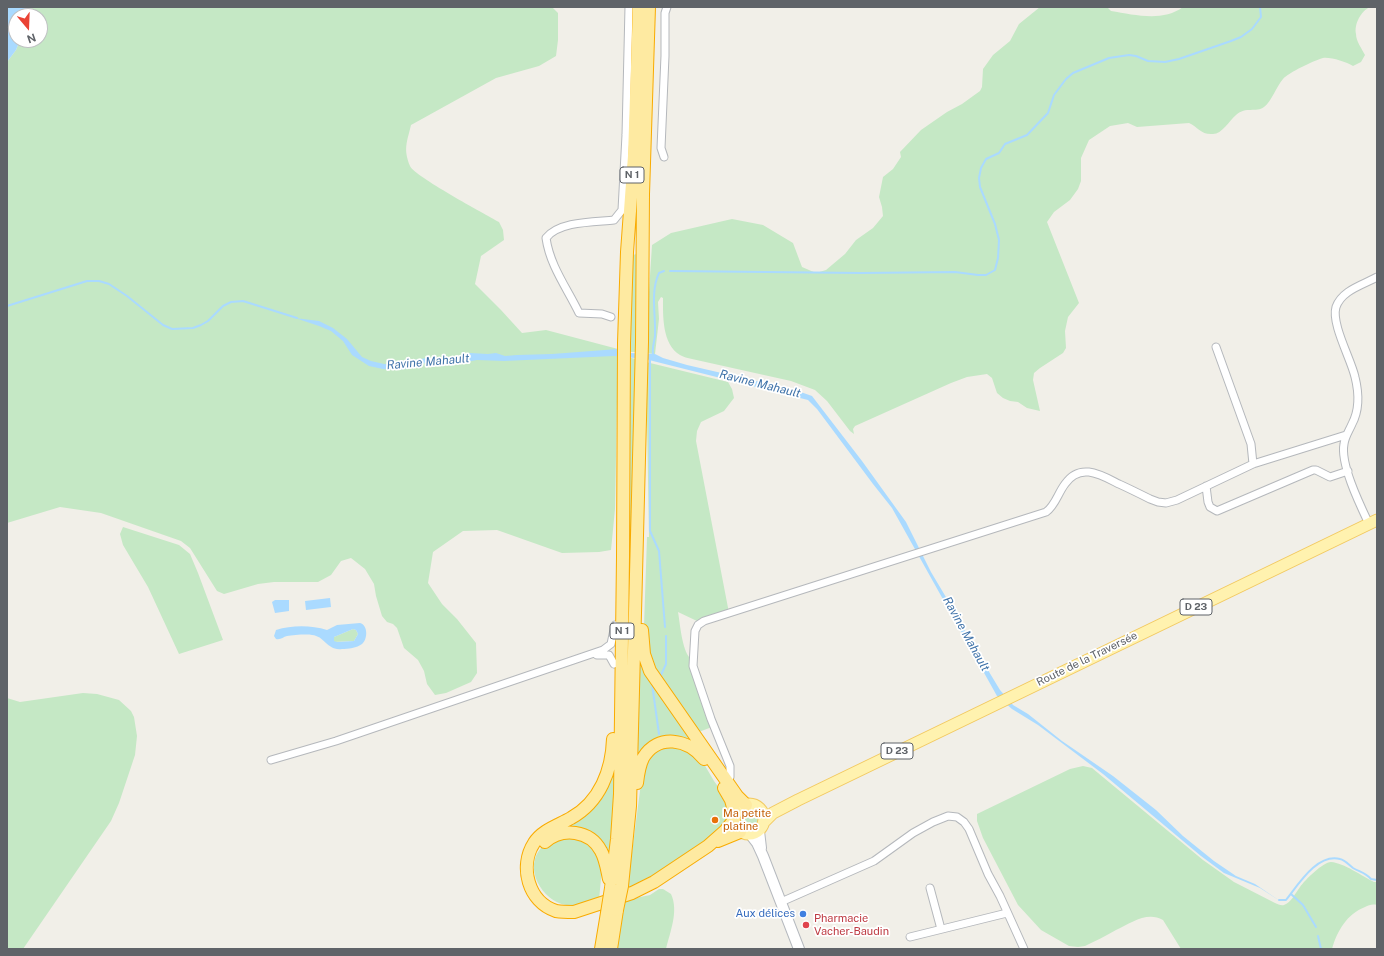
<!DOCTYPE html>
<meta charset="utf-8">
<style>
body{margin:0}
#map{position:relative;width:1384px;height:956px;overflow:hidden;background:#f1efe8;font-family:"Public Sans",sans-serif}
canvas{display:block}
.frame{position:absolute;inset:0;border:8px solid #5f6368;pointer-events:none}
.north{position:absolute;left:8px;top:8px;width:40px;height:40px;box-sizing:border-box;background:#fff;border:1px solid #bfc1c3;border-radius:50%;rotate:161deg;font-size:11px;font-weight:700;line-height:16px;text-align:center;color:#5f6368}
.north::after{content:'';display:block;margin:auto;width:14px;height:18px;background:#ea4335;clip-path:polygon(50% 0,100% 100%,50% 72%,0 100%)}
</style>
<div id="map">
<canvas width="1384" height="956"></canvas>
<div class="frame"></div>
<div class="north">N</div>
</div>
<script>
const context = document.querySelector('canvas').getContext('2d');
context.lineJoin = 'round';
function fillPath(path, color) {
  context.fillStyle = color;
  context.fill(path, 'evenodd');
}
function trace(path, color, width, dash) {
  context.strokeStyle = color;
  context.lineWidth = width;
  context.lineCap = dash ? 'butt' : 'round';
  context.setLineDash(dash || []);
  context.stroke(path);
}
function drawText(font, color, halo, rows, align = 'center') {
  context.font = font + ' "Public Sans",sans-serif';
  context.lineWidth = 3.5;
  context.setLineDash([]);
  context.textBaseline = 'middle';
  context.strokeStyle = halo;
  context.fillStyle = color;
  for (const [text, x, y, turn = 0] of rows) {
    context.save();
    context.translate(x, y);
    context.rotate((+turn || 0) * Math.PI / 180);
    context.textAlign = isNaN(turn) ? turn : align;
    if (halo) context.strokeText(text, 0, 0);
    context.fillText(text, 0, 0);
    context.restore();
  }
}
fillPath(new Path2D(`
 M27,7h525l6,6v27l-2,16 -17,10 -43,12 -85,47c-4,17 -8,24 -1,41 4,10 75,48 89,56l4,8 1,10 -23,16 -6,28 26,26 21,23 24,-3 72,19 -3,160 -4,41 -12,2 -37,1 -65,-23 -34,1 -30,21 -5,31 14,21 15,15 19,24 1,30 -6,9 -25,11 -11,2 -8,-11 -3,-13 -6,-11 -14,-12 -7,-20 -4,-4 -6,-2 -5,-6 -6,-20 -2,-12 -9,-15 -14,-11 -10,3 -10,14 -13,7h-44l-16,2 -34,10 -7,-3 -27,-43 -9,-7 -80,-28 -41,-6 -53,16v-461l9,-12 4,-10h20v-24h-14z
 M1040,7h67l4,4c24,4 52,11 72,-4h187c-9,4 -16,17 -14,27 0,7 6,15 9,21l-4,7 -8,4c-7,-4 -22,-9 -30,-8 -8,2 -35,15 -40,21 -7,8 -11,22 -19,28 -8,6 -18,-1 -28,8 -7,6 -14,19 -23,19 -12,1 -15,-7 -24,-11l-52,4 -9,-4 -18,3 -21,14 -8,18v23l-3,8 -8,11 -16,12 -7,10 32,81 -11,14 -3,14 1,17 -3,5 -23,15 -6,5 -1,7 7,31 -13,-3 -9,-6 -8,-1 -7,-3 -6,-5 -5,-15 -5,-4 -20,3 -16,6 -96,43 -2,3 1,5 -4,-3 -23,-30 -12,-11 -24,-9 -99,-22c-4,-1 -9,-2 -12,-4 -18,-11 -17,-39 -17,-57l-2,-1 -3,5 1,17 -4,35 -10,-1 7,-108 19,-12 61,-14 31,6 30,18 9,24 14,6 10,-3 19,-16 11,-14 17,-12 10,-12 -1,-9 -3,-10 4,-20 10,-8 8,-12 -1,-5 21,-22 26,-18 15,-8 18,-13 2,-4 1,-18 10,-14 17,-14 9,-17z
 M636,254l1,98h-10l4,-96z
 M627,357l9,2 -4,211h-6z
 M646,362l82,20 4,7 2,9 -10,13 -23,11 -4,9 -1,10 33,172 -25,8h-7l-19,-9c2,11 4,38 12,46l22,69 -16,6 -44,-64 -8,-43 3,-89h2z
 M123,527l56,18 11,9 8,19 25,67 -44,14 -31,-67 -25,-42 -3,-11z
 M353,629l3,1 2,4 -4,7 -20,1v-5z
 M640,659l55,84 -11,-5 -47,20z
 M83,693l14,1 22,6 12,11 3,6 3,19 -2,19 -16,48 -8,18 -88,128h-16v-251l13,4z
 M677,744l27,20 10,17 13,18 2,15 -2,10 -41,32 -37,24 -22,11 14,-108 7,-29z
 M615,754v39l-5,67 -41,-32 -7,-3 22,-14z
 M1083,766l9,2 111,92 31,22 41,21c3,1 6,3 9,2 7,-2 12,-13 16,-18 5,-7 23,-25 31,-25 13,1 31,14 43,20h3v23c-5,-1 -8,0 -12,2 -18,7 -28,24 -33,42h-151l-18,-29c-16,-9 -32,3 -47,10 -10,6 -21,11 -31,16l-7,1 -9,-1 -28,-16 -23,-25 -35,-67 -6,-17v-7l93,-45z
 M737 820a12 12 0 1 1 24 0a12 12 0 1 1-24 0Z
 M568,834l27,14 7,20 -3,32c-11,2 -22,6 -33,5 -24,-4 -43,-37 -25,-57 6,-6 19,-10 27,-14z
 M659,889h4l8,5c8,17 -1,38 -5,55h-51l11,-49 24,-5z`), '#c5e8c5');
fillPath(new Path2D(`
 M7,7h20l-1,9h-10v24h4l-4,10 -9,12z
 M295,318l24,3 14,7 14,11 15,18 9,4 13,3 10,1 7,-3 26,-4 31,-1 12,-4 18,1 8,-1 9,3 12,-1 35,-1 66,-5 13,4 24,1 8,4 24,7 108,25 17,6 50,65 44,61 25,50 28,47 9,18 32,53 13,15 15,9 34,27 51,35 43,34 27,26 31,25 22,15 19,8 25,17 -20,-13 -36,-15 -23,-17 -98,-82 -65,-49 -26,-16 -15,-13 -105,-188 -19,-24 -56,-75 -9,-9 -163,-41 -31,-3 -110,5 -27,-1 -27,5 -15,-3 -10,1 -14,5 -14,2 -14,-1 -14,-3 -17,-11 -9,-14 -12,-10 -12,-5z
 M330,598l1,9 -25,3 -1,-9z
 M275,600h14v11l-14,2 -3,-11z
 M360,623c8,2 8,16 2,21 -5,4 -14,5 -20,5 -15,2 -17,-13 -30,-14 -5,-1 -19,0 -25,1 -4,1 -6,4 -11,3l-2,-3 2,-6c16,-5 35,-5 51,0l10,-5zM353,629l3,1 2,4 -4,7 -17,1 -3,-1v-4z`), '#aadaff');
trace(new Path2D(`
 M670,271l191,2 94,-1 23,3h8l9,-5 3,-12 1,-18 -4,-16 -15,-37 -1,-9 2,-10 5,-9 13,-6 6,-9 22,-9 21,-22 6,-18 12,-16 7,-6 36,-15 20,-3 7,1 12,5 17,1 14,-3 52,-18 10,-4 11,-8 9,-12 -1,-10
 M7,306l80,-25h12l10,3 18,12 36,29 9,4 21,-1 8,-3 7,-4 15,-15 8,-4 12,-1 54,17
 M653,355c-1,-7 1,-12 2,-19 1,-21 -5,-44 4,-63l5,-2
 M650,360v171l9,20 6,76
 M661,675l5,-11v-28
 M652,684l7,50
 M1291,894l12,11 13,22
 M1279,900h7c12,-15 31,-47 54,-41 5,1 9,6 13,9 7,4 13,5 18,11l6,1
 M1318,936l3,13`), '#aadaff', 2);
const minor = new Path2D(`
 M664,157l-3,-9 4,-92v-43l2,-6
 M611,317l-9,-3 -23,-1c-12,-25 -29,-47 -33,-75 13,-17 49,-16 68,-18l8,-10 4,-75 3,-128
 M1216,347l35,97 2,20
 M1206,486l2,16 2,5 7,4 96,-41h3l14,7 18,-6
 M1369,524c-9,-19 -29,-60 -25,-80 1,-8 5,-13 8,-20 8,-15 7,-31 3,-47 -4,-18 -24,-53 -19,-70 6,-17 27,-22 41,-30
 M597,655h12l5,9
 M271,760l65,-19 267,-91 8,-6 4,-19
 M727,781l3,-4v-11l-19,-47 -18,-53 2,-35 3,-6 6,-4 342,-109c9,-6 12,-19 19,-28 15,-22 36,-9 54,0 11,5 21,10 31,15l8,3 8,1 11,-3 76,-36 93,-29
 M930,888l11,41
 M781,902l93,-41 39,-28 20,-11 15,-6 9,1 7,5 5,7 19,45 12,22 24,53
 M910,937l97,-24`);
const secondary = new Path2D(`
 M759,831l2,17
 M750,834l7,9 6,13 36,93`);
const primary = new Path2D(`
 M734 819a15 15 0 1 1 30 0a15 15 0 1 1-30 0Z
 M764,822l9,-9 25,-13 579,-280`);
const trunk = new Path2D(`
 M642,630l2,24 6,17 87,125 9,9
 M613,739c-1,31 -13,63 -42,79 -12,7 -29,12 -37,25 -15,23 -6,59 22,68 6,1 12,1 18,1l58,-19 22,-11 54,-36 17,-15 9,-11
 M637,783c1,-9 2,-17 6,-25 15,-25 45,-19 61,1
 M724,788l7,12 4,14
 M718,841l22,-9
 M545,842c17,-15 45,-12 56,9 5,9 6,19 8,28
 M622,886l8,-80 12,-464 1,-148 6,-187
 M611,888l6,-49 3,-45 3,-237 1,-214 3,-91 7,-96 5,-149
 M601,949l6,-36
 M611,949l6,-39`);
trace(minor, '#b5b8bc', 9);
trace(secondary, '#b6babf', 12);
trace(primary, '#f2c960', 13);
trace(trunk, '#f9ab00', 14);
trace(minor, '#fff', 7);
trace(secondary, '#fff', 10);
trace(primary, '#fff2af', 11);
trace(trunk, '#feeaa1', 12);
const trunkBridge = new Path2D(`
 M617,910l5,-24
 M607,913l4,-25`);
trace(trunkBridge, '#f9ab00', 14, []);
trace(trunkBridge, '#feeaa1', 12);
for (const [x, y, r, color] of [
 [715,820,4,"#e8710a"],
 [803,914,4,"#3f7fe0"],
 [806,925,4,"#e0444e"]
]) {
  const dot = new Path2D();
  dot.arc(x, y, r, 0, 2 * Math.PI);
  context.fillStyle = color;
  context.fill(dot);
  trace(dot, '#fff', 1.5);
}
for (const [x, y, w] of [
 [632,175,24],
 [1196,607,32],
 [622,631,24],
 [897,751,32]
]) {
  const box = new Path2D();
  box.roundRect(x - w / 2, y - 8, w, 16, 3);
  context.fillStyle = '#fff';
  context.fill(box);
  trace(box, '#5f6368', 1);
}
drawText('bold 10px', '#5f6368', null, [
 ["N 1",632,175],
 ["D 23",1196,607],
 ["N 1",622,631],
 ["D 23",897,751]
]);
drawText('11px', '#5f6368', '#fff', [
 ["Route de la Traversée",1087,659,-26]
]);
drawText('11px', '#c56008', '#fff', [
 ["Ma petite",723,814],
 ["platine",723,827]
], 'left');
drawText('11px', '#366cbe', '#fff', [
 ["Aux délices",795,914]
], 'right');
drawText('11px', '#be3a42', '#fff', [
 ["Pharmacie",814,919],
 ["Vacher-Baudin",814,932]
], 'left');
drawText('italic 12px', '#4174aa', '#fff', [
 ["Ravine Mahault",428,362,-5],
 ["Ravine Mahault",760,384,14],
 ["Ravine Mahault",966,634,61]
]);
</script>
